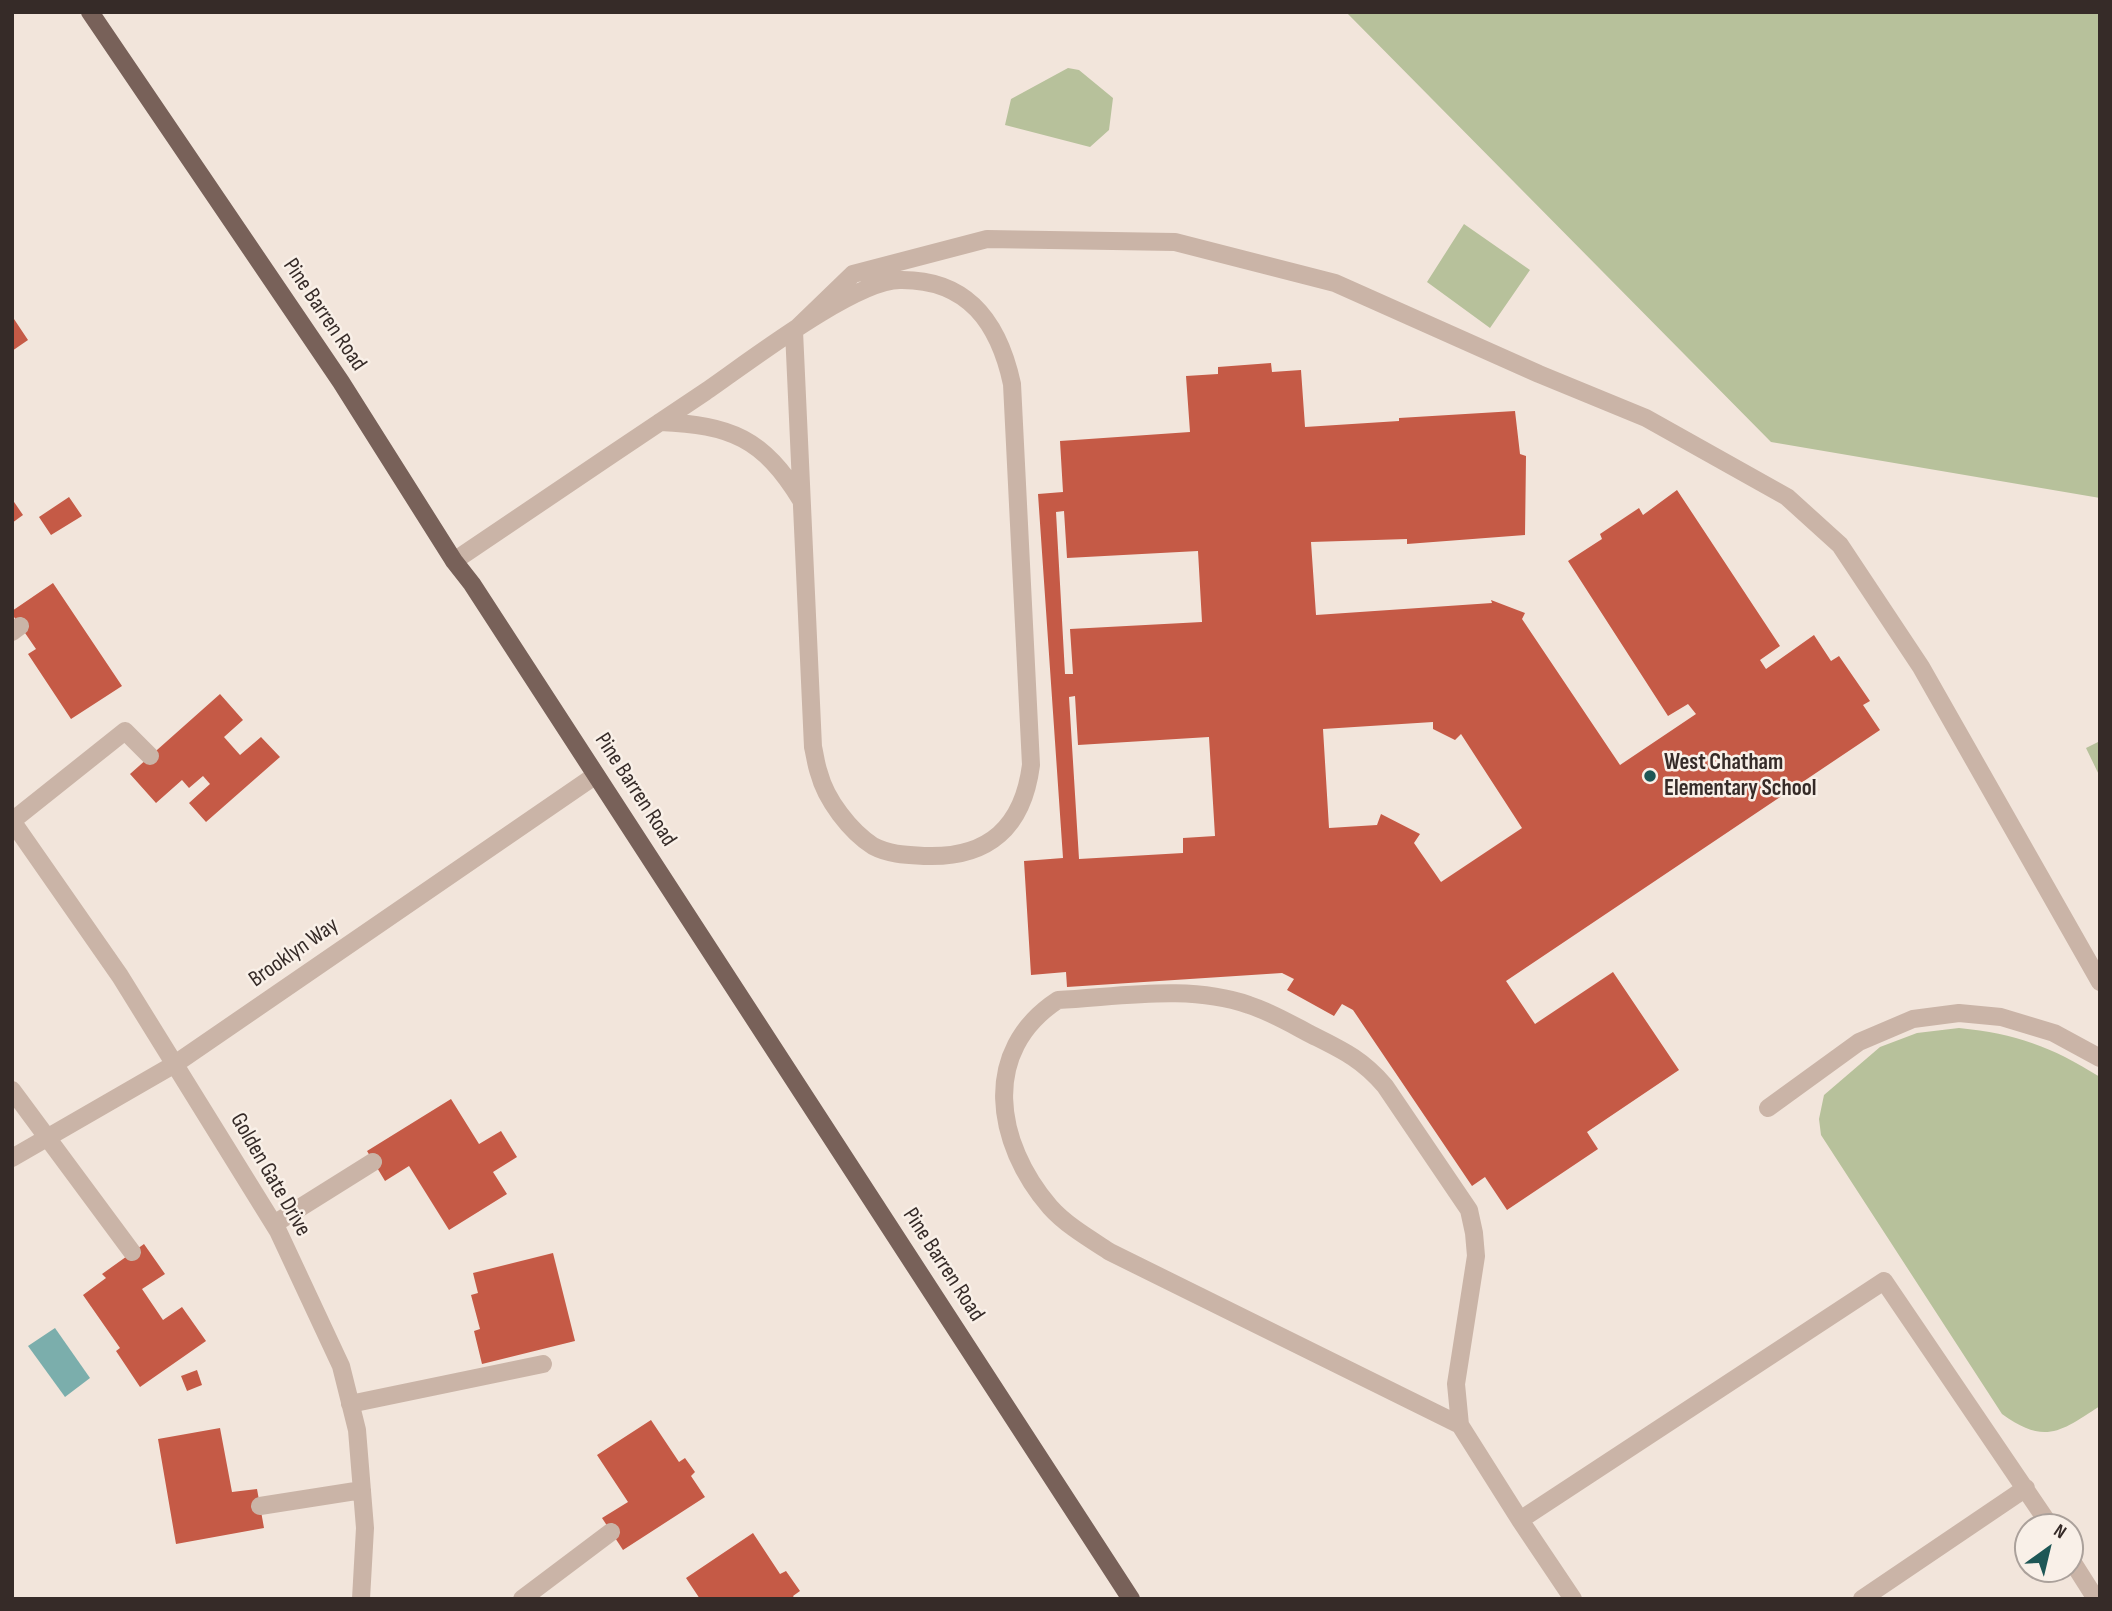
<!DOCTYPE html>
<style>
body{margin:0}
#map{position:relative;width:2112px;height:1611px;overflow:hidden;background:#f2e5db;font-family:"Sofia Sans Condensed",sans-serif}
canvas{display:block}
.frame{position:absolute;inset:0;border:14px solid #362b28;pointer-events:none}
.north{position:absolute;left:2014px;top:1513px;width:70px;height:70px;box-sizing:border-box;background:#f9f0e8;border:2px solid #aba19b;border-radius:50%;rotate:34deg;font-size:19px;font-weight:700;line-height:28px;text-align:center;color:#362b28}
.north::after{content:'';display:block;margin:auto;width:24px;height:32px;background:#1e5756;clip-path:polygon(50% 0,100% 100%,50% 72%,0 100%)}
</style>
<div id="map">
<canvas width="2112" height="1611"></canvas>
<div class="frame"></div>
<div class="north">N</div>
</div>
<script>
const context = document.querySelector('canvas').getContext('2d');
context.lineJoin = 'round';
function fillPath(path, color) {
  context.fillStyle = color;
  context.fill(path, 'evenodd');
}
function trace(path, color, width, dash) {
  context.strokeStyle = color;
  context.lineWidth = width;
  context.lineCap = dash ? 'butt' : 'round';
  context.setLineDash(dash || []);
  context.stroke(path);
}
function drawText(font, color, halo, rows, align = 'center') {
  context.font = font + ' "Sofia Sans Condensed",sans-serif';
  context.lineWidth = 5;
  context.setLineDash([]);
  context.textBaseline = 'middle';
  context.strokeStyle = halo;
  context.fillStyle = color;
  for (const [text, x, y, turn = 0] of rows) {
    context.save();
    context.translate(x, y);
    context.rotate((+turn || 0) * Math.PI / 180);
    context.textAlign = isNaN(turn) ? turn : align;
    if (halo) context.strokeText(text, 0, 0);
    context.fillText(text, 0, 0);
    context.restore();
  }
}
fillPath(new Path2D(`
 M1346,12h754v486l-329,-56z
 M1068,68l11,2 34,28 -4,32 -19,17 -85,-22 6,-26z
 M1464,224l66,46 -40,58 -63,-46z
 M2100,741v36l-14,-29z
 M1959,1028c58,6 91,18 141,49v329c-40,26 -55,39 -98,8l-181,-279 -2,-16 5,-24 56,-48 37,-14z`), '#b7c19b');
fillPath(new Path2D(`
 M55,1328l35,50 -25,19 -37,-51z`), '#7baeac');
fillPath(new Path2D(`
 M12,316l16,24 -16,11z
 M1271,363l1,9 29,-2 4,57 94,-6v-3l116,-7 5,43 6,2 -1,79 -118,9v-5l-96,3 5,73 176,-12 -1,-3 34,13 -3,6 98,146 76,-51 -8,-10 -20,12 -100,-155 34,-22 -2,-5 39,-26 4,7 34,-25 103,156 -20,14 6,9 48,-34 17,26 8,-5 31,45 -7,4 17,25 -374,251 29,43 78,-52 66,98 -92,62 11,17 -91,61 -22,-33 -13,9 -119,-176 -11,-6 -8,12 -47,-26 7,-11 -12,-6 -215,14 -1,-15 -35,3 -7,-114 39,-3 -25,-364 25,-2 -3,-51 130,-9 -4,-56 32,-2v-7zM1064,511l3,47 131,-7 4,71 -132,7 3,45h-8l-9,-162zM1075,696l3,49 131,-8 6,99 -32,2v15l-104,6 -10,-162zM1433,722v7l22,11 6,-6 61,94 -81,54 -27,-39 6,-9 -39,-20 -4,11 -48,3 -6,-99z
 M69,497l13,19 -31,19 -12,-18z
 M12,499l11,16 -11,8z
 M53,583l69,103 -51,33 -43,-65 8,-5 -24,-35v-3z
 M220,694l23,26 -19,17 16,18 21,-18 19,20 -74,65 -17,-19 21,-19 -7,-8 -14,12 -7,-8 -26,23 -26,-29z
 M451,1099l28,45 22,-13 16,26 -24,15 14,22 -58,36 -40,-64 -24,15 -18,-30z
 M144,1244l21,30 -23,15 21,31 19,-13 24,34 -66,46 -24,-36 4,-3 -37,-53 23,-17 -4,-4z
 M553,1253l22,88 -93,23 -8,-33 6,-2 -9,-34 7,-2 -5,-20z
 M197,1370l5,15 -15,6 -6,-15z
 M651,1420l28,42 6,-4 10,14 -4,4 14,21 -82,53 -21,-32 26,-16 -31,-47z
 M220,1428l12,64 25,-3 7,39 -88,16 -18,-105z
 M753,1533l27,41 6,-3 14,20 -7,5 2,3h-83l-1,-2 -11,2 -14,-21z`), '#c55a46');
trace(new Path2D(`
 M660,422c71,3 103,16 141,78
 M454,561c84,-57 167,-113 251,-169 41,-28 149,-112 195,-112 69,-1 99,44 112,104l19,381c-8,62 -42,93 -105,91 -18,-1 -36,-1 -53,-10 -23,-15 -47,-46 -54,-73 -3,-8 -4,-18 -6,-26l-19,-416 59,-57 134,-35 188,3 160,41 204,91 107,44 141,79 53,48 81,122 179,315
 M12,632l8,-6
 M150,756l-25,-25 -113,90 108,155 158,255 63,135 16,64 8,98 -4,71
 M12,1090l120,162
 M1768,1108l91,-66 54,-23 46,-6 42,4 53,16 46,25
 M12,1158l163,-94 421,-289
 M274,1224l99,-62
 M350,1404l193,-40
 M1460,1425l-350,-173c-20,-13 -44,-27 -60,-45 -55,-64 -70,-156 8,-207 62,-3 131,-16 191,5 22,7 42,19 63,30 30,15 50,24 73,51l84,124 5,23 2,23 -20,128 4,41 60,95 53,79
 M260,1506l102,-16
 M1520,1520l364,-239 167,246
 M2070,1558l26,41
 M522,1599l89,-67
 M1862,1599l164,-111`), '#cab4a7', 18);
trace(new Path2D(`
 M90,12l251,370 113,179 18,23 659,1015`), '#786159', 18);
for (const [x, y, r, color] of [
 [1650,776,7,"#1e5756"]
]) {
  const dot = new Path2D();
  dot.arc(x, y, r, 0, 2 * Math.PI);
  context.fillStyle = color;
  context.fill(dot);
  trace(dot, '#f9f0e8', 2.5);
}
drawText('23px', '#362b28', '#f9f0e8', [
 ["Pine Barren Road",324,315,56],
 ["Pine Barren Road",635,790,57],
 ["Brooklyn Way",294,953,-35],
 ["Golden Gate Drive",270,1175,60],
 ["Pine Barren Road",943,1265,57]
]);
drawText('bold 23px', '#362b28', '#f9f0e8', [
 ["West Chatham",1664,763],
 ["Elementary School",1664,789]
], 'left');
</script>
